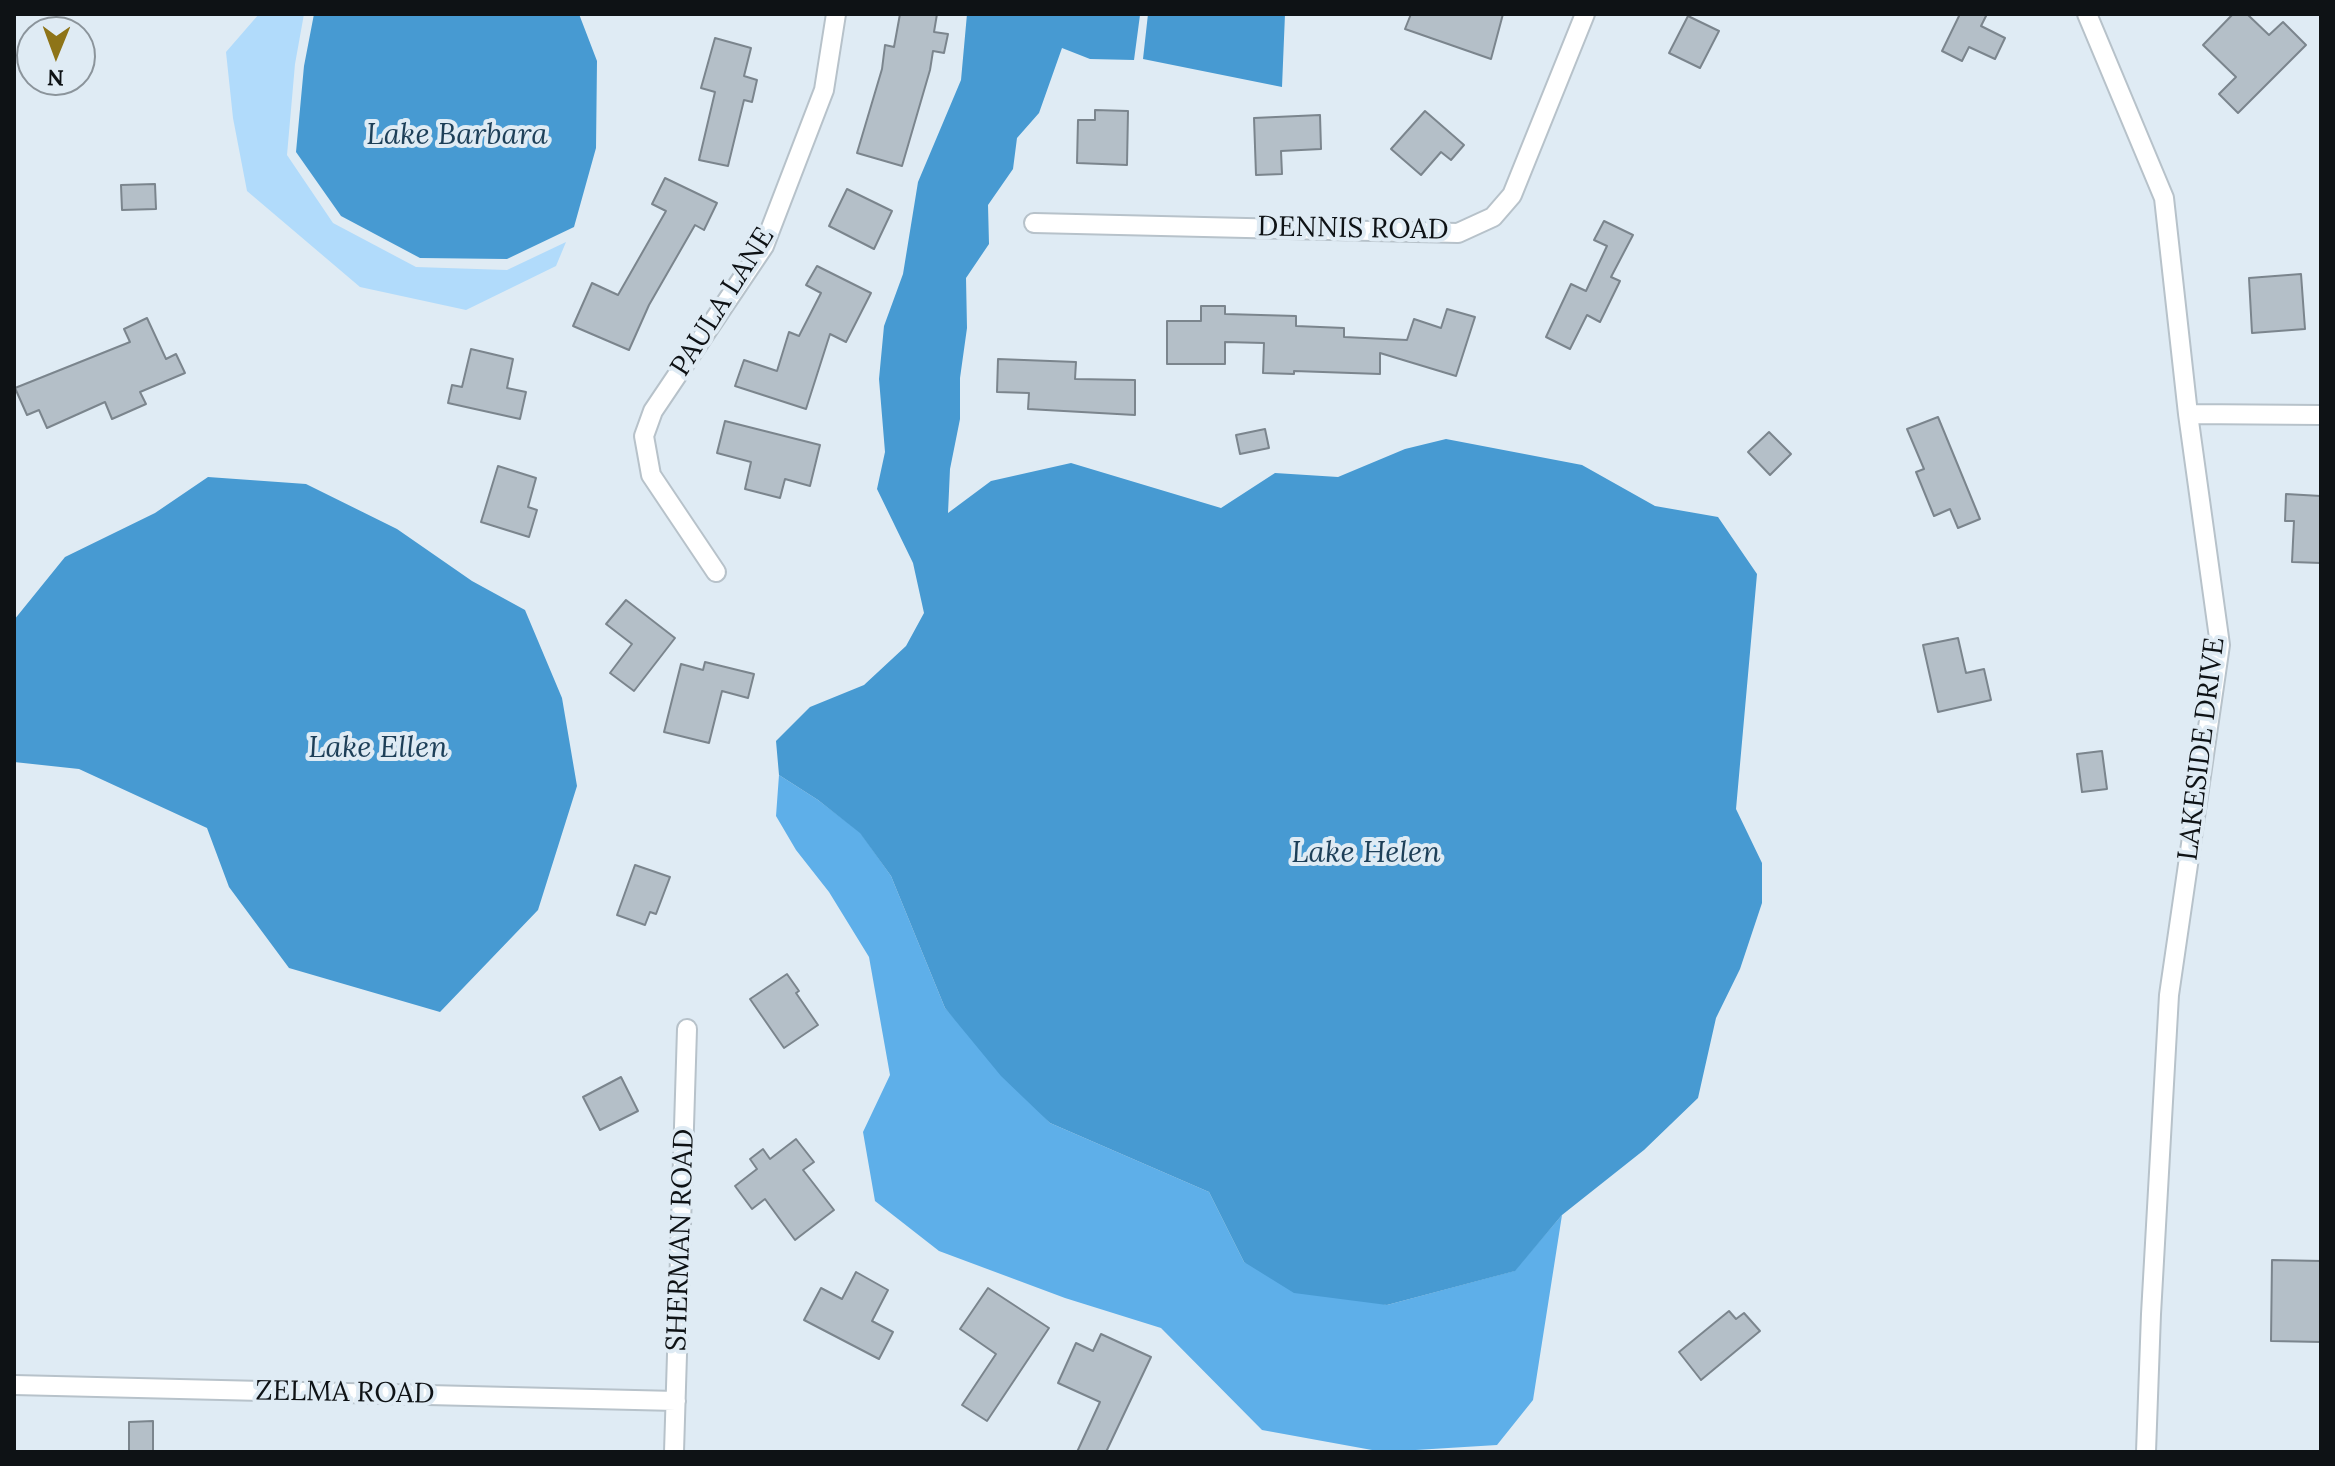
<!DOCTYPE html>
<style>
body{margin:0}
#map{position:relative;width:2335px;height:1466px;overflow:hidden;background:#dfebf4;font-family:Lora,serif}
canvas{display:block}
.frame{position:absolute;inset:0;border:16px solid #0e1215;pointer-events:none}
.north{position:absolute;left:16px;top:16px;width:80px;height:80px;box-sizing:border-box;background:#dfebf4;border:2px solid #8b949b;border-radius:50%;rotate:181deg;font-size:22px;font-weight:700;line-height:32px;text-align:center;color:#0e1215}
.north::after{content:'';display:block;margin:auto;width:28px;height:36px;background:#8e7418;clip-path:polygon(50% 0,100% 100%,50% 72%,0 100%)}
</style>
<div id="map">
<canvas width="2335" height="1466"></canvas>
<div class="frame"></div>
<div class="north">N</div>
</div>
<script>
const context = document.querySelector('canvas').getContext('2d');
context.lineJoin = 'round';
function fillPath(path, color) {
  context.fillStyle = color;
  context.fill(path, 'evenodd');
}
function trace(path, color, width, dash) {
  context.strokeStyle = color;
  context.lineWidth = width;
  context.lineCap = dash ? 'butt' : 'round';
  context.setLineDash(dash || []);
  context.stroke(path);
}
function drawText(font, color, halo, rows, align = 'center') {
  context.font = font + ' Lora,serif';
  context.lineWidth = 8;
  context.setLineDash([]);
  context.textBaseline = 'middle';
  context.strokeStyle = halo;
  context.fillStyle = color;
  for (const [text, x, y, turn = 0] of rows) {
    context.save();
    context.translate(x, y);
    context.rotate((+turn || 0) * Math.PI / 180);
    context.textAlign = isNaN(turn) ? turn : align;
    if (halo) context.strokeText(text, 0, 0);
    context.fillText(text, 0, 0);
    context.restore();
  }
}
fillPath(new Path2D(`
 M259,14h45l-9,50 -8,91 46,68 83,44 91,3 59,-28 -10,24 -90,44 -106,-23 -113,-96 -14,-73 -7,-66z`), '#b1dbfb');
fillPath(new Path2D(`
 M779,775l39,25 42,32 31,44 54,132 105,115 159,69 35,70 143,43 127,-34 48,-56 -29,185 -36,45 -114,7 -121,-22 -101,-102 -96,-30 -126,-47 -64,-50 -12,-69 27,-57 -21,-118 -40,-65 -33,-42 -20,-34z`), '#5eafe9');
fillPath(new Path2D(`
 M314,14h265l18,47 -1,87 -22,79 -67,32 -87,-1 -79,-42 -45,-64 8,-86z
 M967,14l173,1 -6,45 -44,-1 -28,-11 -23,65 -22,25 -4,31 -25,36 1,39 -23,34 1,50 -7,50v41l-10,50 -2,44 43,-32 80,-18 150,45 54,-35 63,4 67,-28 41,-10 136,26 73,41 63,11 39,57 -21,235 26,54v40l-22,66 -24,49 -18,80 -54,52 -82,65 -47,56 -128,34 -93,-12 -50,-31 -35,-70 -159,-69 -49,-47 -56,-68 -54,-132 -31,-43 -42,-33 -39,-25 -3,-34 34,-34 54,-22 42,-39 18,-33 -11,-50 -36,-74 8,-37 -6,-73 5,-53 19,-52 15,-92 43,-102z
 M1148,14h137l-3,73 -139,-28z
 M208,477l98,7 91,45 75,52 53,29 37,88 15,88 -39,124 -98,102 -151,-44 -60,-81 -22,-59 -128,-59 -65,-7v-142l51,-63 90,-44z`), '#479ad2');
const building = new Path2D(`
 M900,14h37l-3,18 14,2 -4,19 -11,-2 -3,19 -28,96 -45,-13 25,-84 3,-24 9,2z
 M1411,14h92l-12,45 -86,-30z
 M1960,14h27l-6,12 24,12 -10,21 -26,-12 -7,14 -20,-10z
 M2233,14h14l22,21 14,-13 23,23 -68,68 -19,-19 17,-17 -33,-32z
 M1688,16l31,15 -19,37 -31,-15z
 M715,38l36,10 -7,28 13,4 -5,22 -8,-2 -16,66 -29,-6 16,-68 -14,-4z
 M1095,110l33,1 -1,54 -50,-2 1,-43h17z
 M1425,111l39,34 -13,15 -10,-8 -20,23 -30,-26z
 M1320,115l1,34 -40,2 1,23 -26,1 -2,-57z
 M665,178l52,25 -13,27 -9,-5 -46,80 -20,45 -56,-24 19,-43 26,12 48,-84 -14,-7z
 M155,184l1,25 -34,1 -1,-25z
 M847,189l45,22 -18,38 -45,-23z
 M1604,221l29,14 -22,42 9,4 -20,41 -13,-7 -17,34 -24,-12 25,-53 15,7 21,-45 -13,-6z
 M817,266l54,27 -25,49 -16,-8 -24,75 -71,-23 9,-26 33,11 12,-39 10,4 22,-43 -15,-8z
 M2301,274l4,55 -53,4 -3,-55z
 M1201,306h24v8l71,2v10l48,2v9l63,3 7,-21 27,9 6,-19 28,8 -19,59 -76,-23v21l-86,-3v3l-31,-1 1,-30 -39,-1v22h-58v-43h34z
 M147,318l19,41 10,-5 9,19 -45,19 6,12 -34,15 -7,-17 -58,26 -8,-18 -12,5 -12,-27 115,-46 -6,-13z
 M471,349l42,10 -6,29 19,4 -6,27 -72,-16 4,-18 10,2z
 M998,359l78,3 -1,17 60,1v35l-107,-6 1,-16 -32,-1z
 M1938,417l42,102 -22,9 -8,-19 -16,7 -18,-44 8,-3 -17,-40z
 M725,421l95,24 -10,41 -25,-7 -5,19 -35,-9 6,-27 -34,-9z
 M1265,429l4,19 -29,6 -4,-19z
 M1769,432l22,22 -21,21 -22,-23z
 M498,466l38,12 -8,29 9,3 -8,27 -48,-15z
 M2286,494l35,2v67l-29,-1 2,-41h-9z
 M626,600l49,38 -41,53 -24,-18 22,-29 -26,-20z
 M1958,638l8,35 18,-4 7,31 -53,12 -15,-67z
 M705,662l49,12 -6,24 -26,-7 -13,52 -45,-11 17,-68 22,6z
 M2102,751l5,38 -25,3 -5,-38z
 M635,865l35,12 -14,37 -6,-2 -5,13 -28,-10z
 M787,974l12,17 -3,2 22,32 -34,23 -34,-49z
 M621,1077l17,34 -38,19 -17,-33z
 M796,1139l18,23 -11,8 31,40 -39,30 -30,-41 -13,10 -17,-23 22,-17 -7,-10 13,-10 7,10z
 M2272,1260l49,1v81l-50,-1z
 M856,1272l32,18 -16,31 21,11 -14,27 -75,-39 17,-32 21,11z
 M988,1288l61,40 -62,93 -25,-16 34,-51 -36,-25z
 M1729,1311l7,8 8,-6 16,18 -59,49 -22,-28z
 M1101,1334l50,23 -45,95h-29l23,-50 -42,-19 18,-40 17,8z
 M153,1421v31h-24v-30z`);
fillPath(building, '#b4bfc8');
trace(building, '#7b858d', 2);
const street = new Path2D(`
 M2087,14l77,184 24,216 32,231 -51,350 -18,319 -5,138
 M1034,223l424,10 35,-16 19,-22 73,-181
 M2188,414l133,1
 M716,572l-65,-97 -7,-39 9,-25 111,-165 60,-156 12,-76
 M14,1385l662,16
 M674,1452l13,-423`);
trace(street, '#b7c2ca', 22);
trace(street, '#fff', 18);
drawText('28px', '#0e1215', '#dfebf4', [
 ["DENNIS ROAD",1353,229,1],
 ["PAULA LANE",723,302,-58],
 ["LAKESIDE DRIVE",2202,749,-83],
 ["SHERMAN ROAD",681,1240,-88],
 ["ZELMA ROAD",345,1393,1]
]);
drawText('italic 30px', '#1d3f58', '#dfebf4', [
 ["Lake Barbara",457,135],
 ["Lake Ellen",378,748],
 ["Lake Helen",1366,853]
]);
</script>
